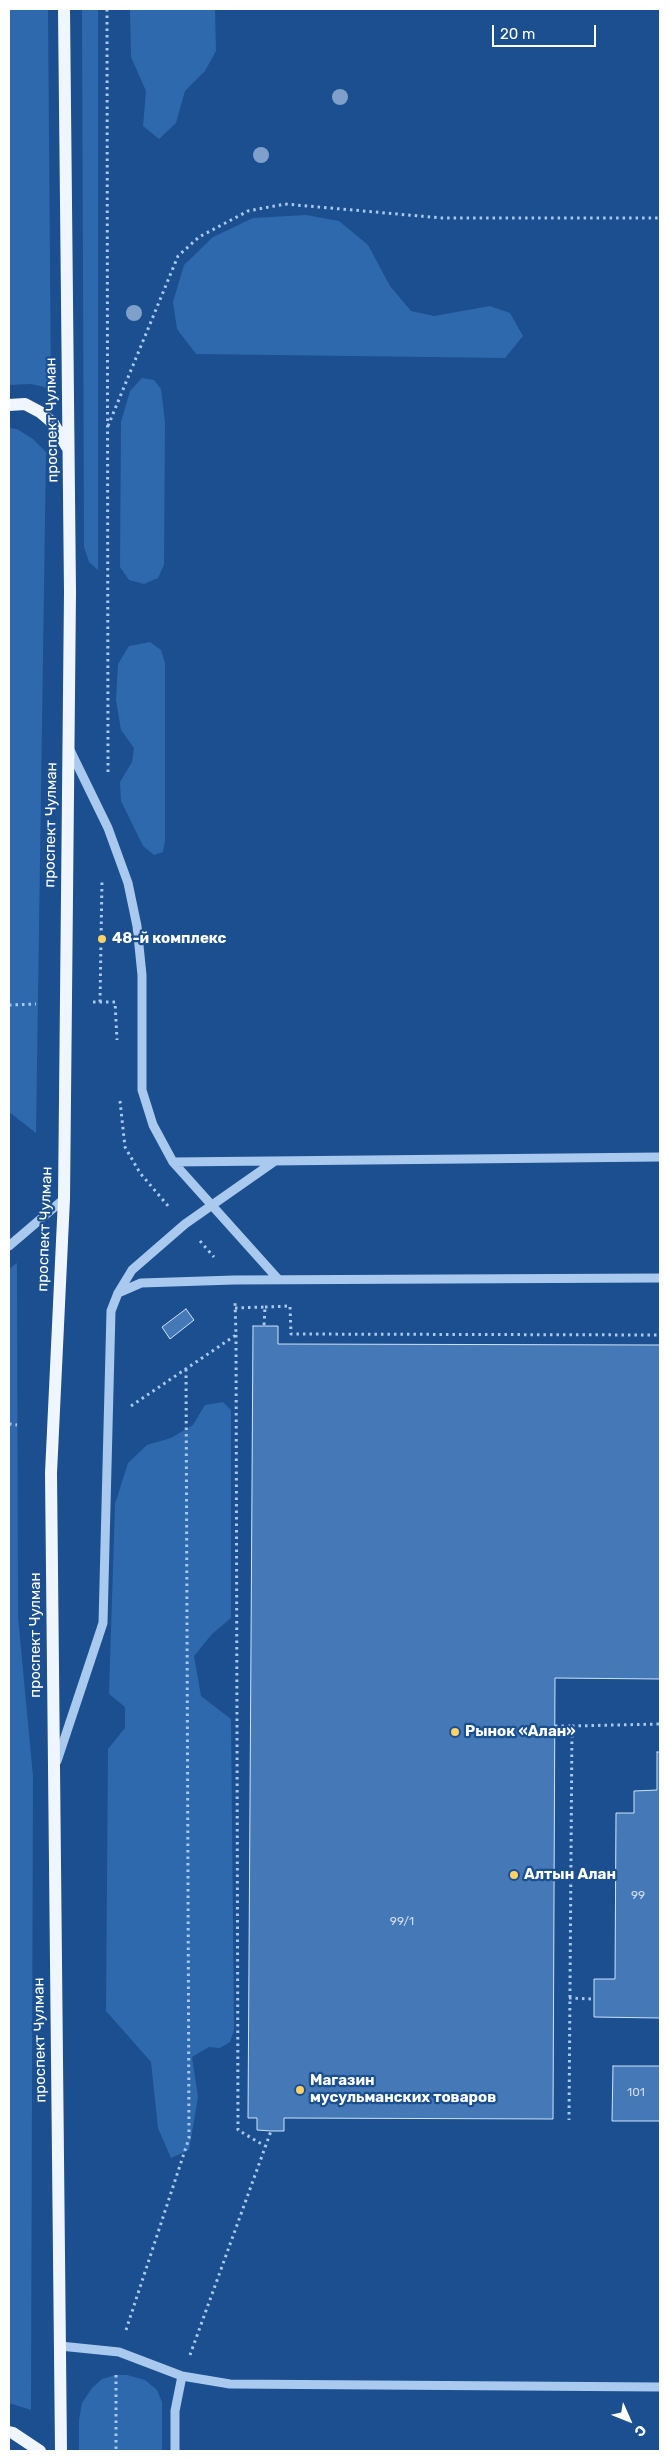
<!DOCTYPE html>
<html>
<head>
<meta charset="utf-8">
<style>
  body { margin:0 }
  #map { position:relative; width:669px; height:2460px; overflow:hidden; background:#1b4f8f; font-family:Rubik,sans-serif }
  canvas { display:block }
  .frame { position:absolute; inset:0; border:10px solid #fff; pointer-events:none }
  .north { position:absolute; left:604px; top:2395px; width:50px; height:50px; -webkit-text-stroke:4px #1b4f8f; paint-order:stroke; rotate:134deg; font-size:14px; font-weight:700; line-height:20px; text-align:center; color:#fff }
  .north::after { content:''; display:block; margin:auto; width:18px; height:22px; background:#fff; clip-path:polygon(50% 0,100% 100%,50% 72%,0 100%) }
  .scale { position:absolute; left:492px; top:25px; width:104px; height:22px; box-sizing:border-box; border:2px solid #fff; border-top:0; padding-left:6px; font-size:15px; line-height:18px; white-space:nowrap; color:#fff; -webkit-text-stroke:4px #1b4f8f; paint-order:stroke }
</style>
</head>
<body>
<div id="map">
<canvas width="669" height="2460"></canvas>
<div class="frame"></div>
<div class="north">С</div>
<div class="scale">20 m</div>
</div>
<script>
const c = document.querySelector('canvas').getContext('2d');
c.lineJoin = 'round';
function fillPath(path, color) {
  c.fillStyle = color;
  c.fill(path, 'evenodd');
}
function poly(rows) {
  const path = new Path2D();
  for (const r of rows) {
    path.moveTo(r[0], r[1]);
    for (let i = 2; i < r.length; i += 2) path.lineTo(r[i], r[i + 1]);
  }
  return path;
}
function stroke(path, color, width, dash) {
  c.strokeStyle = color;
  c.lineWidth = width;
  c.lineCap = dash ? 'butt' : 'round';
  c.setLineDash(dash || []);
  c.stroke(path);
}
function drawText(font, color, halo, rows, align = 'center') {
  c.font = font + ' Rubik,sans-serif';
  c.lineWidth = 4.5;
  c.setLineDash([]);
  c.textBaseline = 'middle';
  c.strokeStyle = halo;
  c.fillStyle = color;
  for (const [text, x, y, turn = 0] of rows) {
    c.save();
    c.translate(x, y);
    c.rotate((+turn || 0) * Math.PI / 180);
    c.textAlign = isNaN(turn) ? turn : align;
    if (halo) c.strokeText(text, 0, 0);
    c.fillText(text, 0, 0);
    c.restore();
  }
}
fillPath(poly([
  [9,9,48,9,51,394,44,387,31,384,9,385],
  [82,9,98,9,98,570,89,562,84,547],
  [130,9,215,9,216,51,205,71,185,91,176,123,159,139,143,126,146,91,131,57],
  [306,215,339,221,368,245,390,286,411,311,434,316,490,306,510,313,523,336,505,358,196,354,177,329,173,302,184,265,213,237,253,218],
  [142,378,154,380,161,389,165,422,164,565,158,578,144,584,129,580,120,567,121,422,130,391],
  [9,428,17,429,33,439,46,452,36,1133,9,1112],
  [150,642,161,650,165,663,165,841,163,852,154,855,143,846,121,801,120,782,132,762,134,748,121,730,116,700,118,664,129,646],
  [17,1263,18,1617,33,1776,31,2410,9,2403,9,1269],
  [223,1402,231,1410,231,1618,212,1634,194,1656,201,1696,231,1719,234,2030,230,2042,220,2048,209,2047,192,2057,198,2097,189,2150,171,2158,158,2128,151,2062,106,2011,108,1749,125,1728,125,1707,109,1694,115,1504,128,1463,147,1445,171,1438,193,1425,205,1405],
  [116,2375,127,2375,145,2380,157,2390,162,2402,162,2451,79,2451,79,2420,82,2403,92,2388,102,2379]
]), '#2e69ad');
const building = poly([
  [186,1309,194,1320,170,1339,162,1327,186,1309],
  [253,1326,278,1326,278,1344,660,1345,660,1679,555,1678,553,2119,284,2118,284,2131,271,2131,257,2130,257,2118,248,2118,253,1326],
  [657,1752,660,1752,660,2018,594,2017,594,1979,615,1979,616,1813,634,1813,634,1791,657,1790,657,1752],
  [613,2066,660,2066,660,2121,612,2121,613,2066]
]);
fillPath(building, '#4478b7');
stroke(building, '#cfe3fa', 1);
stroke(poly([
  [107,9,108,773],
  [108,426,178,256,199,237,248,211,285,204,442,218,660,218],
  [93,1002,115,1002,117,1040],
  [100,1002,102,879],
  [9,1005,36,1004],
  [120,1101,125,1147,140,1173,169,1207],
  [200,1241,214,1257],
  [265,1307,290,1306,291,1334,660,1335],
  [235,1308,265,1307,264,1326],
  [236,1335,238,2130,265,2146],
  [131,1406,236,1335,235,1303],
  [9,1424,17,1425],
  [555,1726,572,1726,569,2120],
  [572,1726,660,1724],
  [569,1998,593,1999],
  [126,2330,189,2138,186,1368],
  [190,2355,271,2131],
  [116,2375,116,2451]
]), '#a9c9ee', 3, [2.5, 4]);
stroke(poly([
  [70,750,108,828,128,883,137,926,142,975,142,1090,153,1125,173,1162,278,1279],
  [173,1162,660,1157],
  [9,1246,64,1199],
  [118,1293,132,1270,185,1224,275,1161],
  [57,1761,103,1623,111,1311,118,1293,141,1283,234,1280,660,1278],
  [60,2346,119,2352,182,2376,230,2384,660,2387],
  [175,2451,175,2411,182,2376]
]), '#a9c9ee', 9);
stroke(poly([
  [9,405,25,404,40,412,53,423,67,447],
  [9,2432,13,2433,40,2451],
  [61,2451,51,1473,64,1199,70,592,64,9]
]), '#f0f6ff', 12);
c.fillStyle = '#7ea0ca';
for (const [x, y] of [
  [340,97],
  [261,155],
  [134,313]
]) {
  c.beginPath();
  c.arc(x, y, 8, 0, 2 * Math.PI);
  c.fill();
}
for (const [x, y, r, color] of [
  [102,939,5,"#ffd166"],
  [455,1732,5,"#ffd166"],
  [514,1875,5,"#ffd166"],
  [300,2090,5,"#ffd166"]
]) {
  const dot = new Path2D();
  dot.arc(x, y, r, 0, 2 * Math.PI);
  c.fillStyle = color;
  c.fill(dot);
  stroke(dot, '#1b4f8f', 2);
}
drawText('12px', '#d0dded', null, [
  ["99",638,1896],
  ["99/1",402,1922],
  ["101",636,2093]
]);
drawText('15px', '#fff', '#1b4f8f', [
  ["проспект Чулман",52,420,-91],
  ["проспект Чулман",51,825,-89],
  ["проспект Чулман",45,1229,-88],
  ["проспект Чулман",36,1635,-90],
  ["проспект Чулман",40,2040,-91]
]);
drawText('bold 15px', '#fff', '#1b4f8f', [
  ["48-й комплекс",112,939],
  ["Рынок «Алан»",465,1732],
  ["Алтын Алан",524,1875],
  ["Магазин",310,2081],
  ["мусульманских товаров",310,2098]
], 'left');
</script>
</body>
</html>
